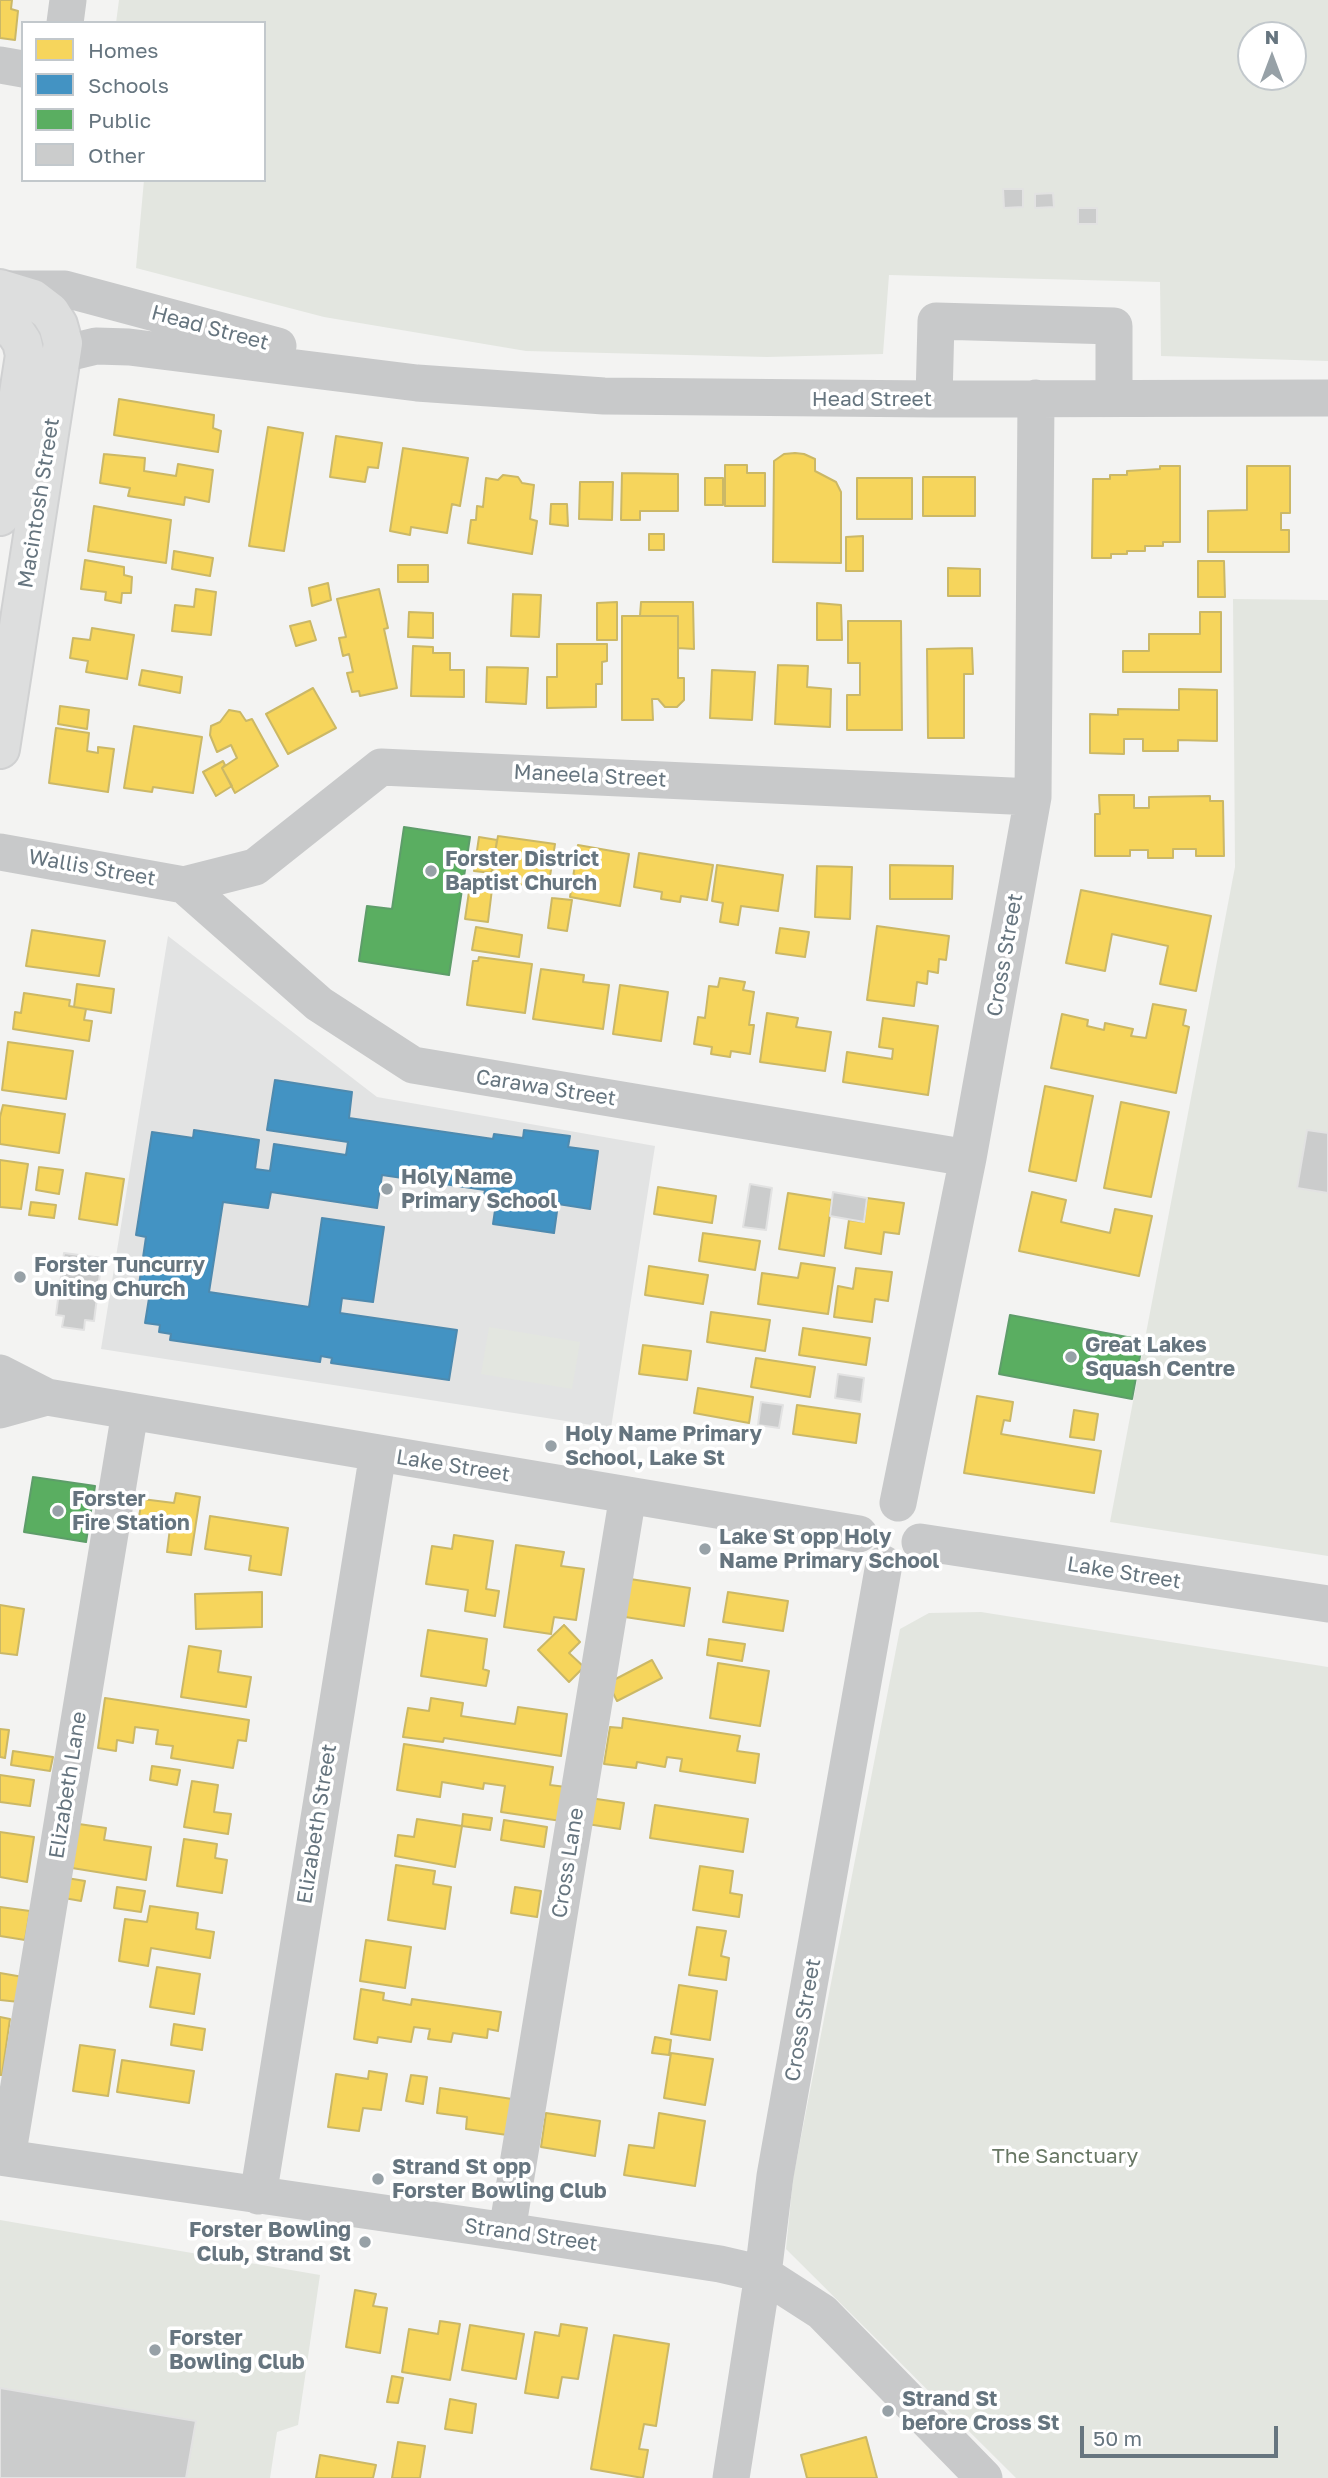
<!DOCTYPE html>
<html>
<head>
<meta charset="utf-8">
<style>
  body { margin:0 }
  #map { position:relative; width:1328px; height:2478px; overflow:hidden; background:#f3f3f2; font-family:"Golos Text",sans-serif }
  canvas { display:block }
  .legend { position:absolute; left:21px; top:21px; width:245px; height:161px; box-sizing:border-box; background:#fff; border:2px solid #c2c8cc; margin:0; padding:9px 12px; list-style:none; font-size:21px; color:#66757f }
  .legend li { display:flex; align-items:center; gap:14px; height:35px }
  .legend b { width:35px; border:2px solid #c2c8cc }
  .north { position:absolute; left:1237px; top:21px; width:70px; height:70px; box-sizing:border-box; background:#fff; border:2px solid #c2c8cc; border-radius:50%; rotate:0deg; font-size:19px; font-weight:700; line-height:28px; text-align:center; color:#66757f }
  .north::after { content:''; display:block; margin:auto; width:24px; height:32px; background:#97a1a7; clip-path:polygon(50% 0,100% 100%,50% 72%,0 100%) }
  .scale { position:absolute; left:1080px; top:2426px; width:198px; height:32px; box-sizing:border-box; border:4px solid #66757f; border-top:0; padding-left:9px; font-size:21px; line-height:24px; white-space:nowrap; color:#66757f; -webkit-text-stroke:5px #fff; paint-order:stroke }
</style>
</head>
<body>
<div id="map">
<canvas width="1328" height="2478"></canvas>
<ul class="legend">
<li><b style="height:19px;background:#f6d55c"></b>Homes</li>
<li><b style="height:19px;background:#4393c3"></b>Schools</li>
<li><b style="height:19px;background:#5aae61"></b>Public</li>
<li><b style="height:19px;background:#cbcccc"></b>Other</li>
</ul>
<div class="north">N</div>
<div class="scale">50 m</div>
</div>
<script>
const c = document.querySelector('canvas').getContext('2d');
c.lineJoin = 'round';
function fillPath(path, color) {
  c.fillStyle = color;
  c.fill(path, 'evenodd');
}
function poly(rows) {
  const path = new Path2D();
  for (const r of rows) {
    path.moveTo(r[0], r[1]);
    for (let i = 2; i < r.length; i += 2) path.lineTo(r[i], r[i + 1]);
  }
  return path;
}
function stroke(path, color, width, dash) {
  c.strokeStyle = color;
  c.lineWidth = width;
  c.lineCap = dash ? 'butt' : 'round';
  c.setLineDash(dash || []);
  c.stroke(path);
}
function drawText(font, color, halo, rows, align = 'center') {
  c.font = font + ' "Golos Text",sans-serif';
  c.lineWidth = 7;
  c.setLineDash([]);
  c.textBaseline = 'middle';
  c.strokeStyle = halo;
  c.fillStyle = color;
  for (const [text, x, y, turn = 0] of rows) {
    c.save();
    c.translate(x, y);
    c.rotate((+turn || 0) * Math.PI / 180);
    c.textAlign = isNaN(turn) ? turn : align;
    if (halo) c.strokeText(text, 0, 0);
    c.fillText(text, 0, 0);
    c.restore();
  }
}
fillPath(poly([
  [168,936,377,1097,655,1146,611,1428,101,1349]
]), '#e2e3e3');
fillPath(poly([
  [119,0,1328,0,1328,361,1161,356,1160,282,889,275,883,354,767,357,526,351,324,317,136,268,144,180,264,180,264,23,116,23],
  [1251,35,1293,35,1293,77,1251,77],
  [1233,599,1328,600,1328,1556,1110,1522,1235,867],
  [489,1327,580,1342,572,1389,481,1374],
  [981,1612,1328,1667,1328,2478,1016,2478,786,2249,793,2178,900,1629,929,1613],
  [0,2220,320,2275,298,2425,277,2432,270,2478,0,2478]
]), '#e3e6e0');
const homes = poly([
  [0,0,12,0,11,9,18,11,15,40,0,38,0,0],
  [119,399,214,415,213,428,221,431,218,452,114,435,119,399],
  [268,427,303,433,284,551,249,546,268,427],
  [336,436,382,443,378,468,368,467,365,482,330,477,336,436],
  [403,448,468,458,460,506,452,504,447,533,411,527,410,535,390,531,403,448],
  [795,453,804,454,815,459,815,471,836,482,841,492,841,563,773,562,774,461,784,454,795,453],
  [104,454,145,458,144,471,176,476,178,464,213,470,209,502,185,497,184,505,128,496,130,488,100,483,104,454],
  [725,465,747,465,747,473,765,473,765,506,725,506,725,465],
  [1160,466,1180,466,1180,542,1163,542,1163,546,1145,546,1145,551,1127,551,1127,554,1111,554,1111,558,1092,558,1093,479,1110,479,1110,475,1127,475,1127,471,1160,469,1160,466],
  [1247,466,1290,466,1290,513,1281,513,1281,530,1289,530,1289,552,1208,552,1208,511,1247,510,1247,466],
  [622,473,678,474,678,511,640,511,640,520,621,520,622,473],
  [503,475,518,477,522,483,534,485,530,519,537,521,532,554,468,543,471,520,476,520,477,506,483,507,486,478,498,480,503,475],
  [923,477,975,477,975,516,923,516,923,477],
  [705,478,723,478,723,505,705,505,705,478],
  [857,478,912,478,912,519,857,519,857,478],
  [580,482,613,482,612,520,579,519,580,482],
  [551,504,567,504,568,526,550,524,551,504],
  [94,506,171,520,166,563,88,551,94,506],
  [649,534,664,534,664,550,649,550,649,534],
  [863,536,863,571,846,571,846,537,863,536],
  [174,551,213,558,210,576,172,569,174,551],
  [85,560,124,567,124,575,132,577,131,593,122,593,121,603,105,600,106,592,81,589,85,560],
  [1198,561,1224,561,1225,597,1198,597,1198,561],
  [398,565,428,565,428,582,398,582,398,565],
  [948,568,980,569,980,596,948,596,948,568],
  [328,583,331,600,312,606,309,588,328,583],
  [196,589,216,592,211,635,172,631,175,605,194,607,196,589],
  [379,589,388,628,384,629,397,688,360,696,359,691,352,692,347,673,353,672,349,654,343,656,339,638,346,637,337,599,379,589],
  [513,594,541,595,539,637,511,636,513,594],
  [617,602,617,640,597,640,597,603,617,602],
  [641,602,693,602,694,649,678,648,678,616,640,616,641,602],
  [817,603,841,605,842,640,817,640,817,603],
  [409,612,433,613,433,638,408,637,409,612],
  [1200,612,1221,612,1221,672,1123,672,1123,651,1149,651,1149,634,1200,634,1200,612],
  [622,616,678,616,678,678,684,678,684,700,677,707,665,707,658,699,652,699,653,720,622,720,622,616],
  [310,621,316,640,296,646,290,626,310,621],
  [848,621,901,621,902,730,847,730,847,695,860,695,860,663,848,663,848,621],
  [92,628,134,635,127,679,86,672,88,661,70,658,73,638,90,640,92,628],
  [557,644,607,644,607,661,602,662,602,684,596,684,596,707,547,708,547,677,557,677,557,644],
  [413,646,433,647,433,653,450,653,450,670,464,670,464,697,411,696,413,646],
  [972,648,973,674,964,674,964,738,928,738,927,649,972,648],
  [778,665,808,666,807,687,831,689,830,727,775,724,778,665],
  [487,667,528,668,526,704,486,702,487,667],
  [142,670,182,677,180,693,139,685,142,670],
  [712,670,755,672,752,720,710,718,712,670],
  [313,688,336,728,288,754,266,714,313,688],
  [1179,689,1217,690,1217,741,1178,740,1178,751,1143,751,1143,739,1124,739,1124,754,1090,753,1090,714,1118,715,1118,709,1179,710,1179,689],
  [60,706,89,710,87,729,58,724,60,706],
  [229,710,240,712,246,721,252,719,278,766,235,793,222,768,237,758,231,745,217,752,210,735,211,726,220,722,229,710],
  [134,726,202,737,193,793,153,787,152,792,124,788,134,726],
  [56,728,89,733,87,751,98,753,98,747,114,749,108,792,49,783,56,728],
  [223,761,225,765,222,768,232,786,216,796,203,772,223,761],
  [1099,795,1134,795,1134,808,1149,808,1149,797,1210,796,1210,801,1223,801,1224,856,1196,856,1196,849,1173,849,1173,858,1148,858,1148,850,1130,850,1130,856,1095,856,1095,814,1100,814,1099,795],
  [498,836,555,844,548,889,490,880,498,836],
  [479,837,497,840,492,873,474,871,479,837],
  [578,845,629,854,620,906,570,897,578,845],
  [639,853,713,865,707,900,681,896,680,902,661,899,662,892,634,887,639,853],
  [717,865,783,875,778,911,741,906,738,925,720,922,723,903,712,901,717,865],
  [890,865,953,866,952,899,890,899,890,865],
  [817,866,852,867,850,919,815,917,817,866],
  [470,885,492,889,488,922,465,919,470,885],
  [1081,890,1211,916,1196,991,1160,984,1168,946,1112,934,1105,971,1066,963,1081,890],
  [552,898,572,900,567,931,548,928,552,898],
  [877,926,949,936,946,960,939,959,938,973,928,971,927,984,917,982,914,1006,867,1000,877,926],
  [476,927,522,935,519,957,472,950,476,927],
  [780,928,809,932,805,957,776,953,780,928],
  [32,930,105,941,99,976,26,966,32,930],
  [479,957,532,964,525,1013,467,1005,473,961,478,961,479,957],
  [541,969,584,975,583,982,609,985,603,1029,533,1019,541,969],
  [720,978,745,982,743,990,754,992,749,1025,754,1025,750,1054,731,1051,730,1057,711,1054,712,1047,694,1044,698,1017,705,1018,709,986,718,987,720,978],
  [77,984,114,989,111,1013,74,1007,77,984],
  [620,985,668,992,661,1041,613,1034,620,985],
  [24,993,70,1000,69,1006,86,1009,84,1020,92,1021,89,1041,13,1029,15,1012,21,1013,24,993],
  [1153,1004,1186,1010,1183,1025,1189,1027,1176,1093,1051,1068,1062,1014,1088,1020,1087,1026,1104,1030,1105,1023,1133,1029,1131,1036,1146,1038,1153,1004],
  [767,1013,798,1018,796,1027,831,1032,825,1071,760,1062,767,1013],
  [883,1018,938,1026,928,1095,843,1082,847,1052,892,1059,893,1049,879,1047,883,1018],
  [8,1042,73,1051,66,1099,2,1090,8,1042],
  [1045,1086,1093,1096,1076,1181,1029,1171,1045,1086],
  [1121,1102,1169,1112,1151,1197,1104,1188,1121,1102],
  [3,1105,65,1114,59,1153,0,1144,0,1117,3,1105],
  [0,1160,28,1164,21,1209,0,1207,0,1160],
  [39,1167,63,1170,59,1194,36,1190,39,1167],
  [86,1173,124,1179,117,1225,79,1219,86,1173],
  [658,1187,716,1196,712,1223,654,1214,658,1187],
  [1032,1192,1066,1200,1061,1222,1110,1233,1115,1209,1152,1216,1139,1276,1019,1251,1032,1192],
  [788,1193,832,1200,824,1256,779,1249,788,1193],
  [867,1198,904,1203,899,1234,884,1232,881,1254,845,1248,849,1220,864,1222,867,1198],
  [31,1202,56,1205,54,1218,29,1215,31,1202],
  [703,1233,760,1241,755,1270,699,1261,703,1233],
  [801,1263,835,1268,828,1314,758,1304,762,1273,798,1278,801,1263],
  [649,1266,708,1275,703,1304,645,1295,649,1266],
  [856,1268,892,1272,888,1301,875,1299,872,1322,834,1317,838,1286,853,1289,856,1268],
  [711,1312,770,1320,765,1351,707,1342,711,1312],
  [803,1328,870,1338,866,1365,799,1355,803,1328],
  [643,1345,691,1351,687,1380,639,1374,643,1345],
  [756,1358,815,1367,810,1397,751,1387,756,1358],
  [698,1388,753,1397,749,1423,694,1413,698,1388],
  [977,1396,1013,1402,1010,1421,1004,1420,1001,1434,1101,1451,1094,1493,964,1473,977,1396],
  [797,1405,860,1414,856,1443,793,1434,797,1405],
  [1074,1410,1098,1414,1094,1440,1070,1437,1074,1410],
  [176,1493,200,1497,191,1555,167,1552,170,1528,138,1523,142,1499,174,1503,176,1493],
  [210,1516,288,1528,281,1575,249,1570,251,1556,205,1549,210,1516],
  [454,1535,493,1541,486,1589,499,1591,495,1616,465,1611,468,1590,426,1584,432,1546,452,1549,454,1535],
  [516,1545,564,1552,561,1566,584,1569,576,1620,554,1617,551,1634,504,1627,516,1545],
  [630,1579,690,1588,684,1626,625,1617,630,1579],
  [262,1592,262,1627,196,1629,195,1594,262,1592],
  [728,1592,788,1601,783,1631,723,1622,728,1592],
  [0,1605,24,1609,17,1655,0,1653,0,1605],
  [564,1625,580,1642,569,1653,584,1667,569,1682,538,1650,564,1625],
  [428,1630,487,1639,483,1669,489,1671,486,1686,421,1676,428,1630],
  [709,1639,745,1644,742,1661,707,1655,709,1639],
  [189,1646,221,1651,218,1672,251,1677,246,1707,181,1697,189,1646],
  [652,1660,662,1678,617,1701,608,1683,652,1660],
  [718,1663,769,1671,760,1726,710,1718,718,1663],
  [105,1698,249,1720,246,1741,238,1740,233,1768,171,1758,173,1746,156,1744,158,1730,135,1727,133,1743,117,1740,116,1751,98,1748,105,1698],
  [431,1698,463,1703,461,1716,515,1724,518,1707,567,1714,561,1756,444,1738,443,1742,403,1737,408,1708,429,1711,431,1698],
  [623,1718,740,1736,737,1751,759,1754,755,1783,680,1771,682,1759,667,1757,665,1767,637,1762,636,1768,604,1764,610,1727,622,1728,623,1718],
  [0,1729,9,1730,5,1758,0,1757,0,1729],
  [404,1744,553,1767,550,1785,566,1787,561,1821,501,1812,505,1786,484,1783,483,1789,442,1782,440,1797,397,1790,404,1744],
  [13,1751,53,1757,50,1771,11,1765,13,1751],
  [152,1766,180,1770,177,1785,150,1780,152,1766],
  [0,1775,34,1780,30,1806,0,1802,0,1775],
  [192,1781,218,1785,214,1812,231,1814,228,1834,184,1827,192,1781],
  [590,1798,624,1803,620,1829,587,1824,590,1798],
  [655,1805,748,1819,743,1852,650,1838,655,1805],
  [463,1814,492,1818,490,1830,462,1826,463,1814],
  [417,1819,462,1826,455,1867,395,1856,398,1835,414,1837,417,1819],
  [504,1820,547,1827,544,1847,501,1840,504,1820],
  [79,1824,106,1828,104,1840,151,1847,146,1880,72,1868,79,1824],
  [0,1832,34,1837,27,1882,0,1877,0,1832],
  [184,1839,217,1844,215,1858,227,1860,222,1893,177,1886,184,1839],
  [396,1865,435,1871,433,1884,451,1887,445,1929,388,1920,396,1865],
  [700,1866,733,1871,730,1893,742,1895,739,1917,693,1910,700,1866],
  [67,1878,85,1881,81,1901,64,1898,67,1878],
  [117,1887,145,1891,141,1912,114,1908,117,1887],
  [515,1887,541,1891,537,1917,511,1913,515,1887],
  [150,1906,198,1913,196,1929,214,1932,210,1958,151,1948,148,1966,119,1961,125,1919,147,1922,150,1906],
  [0,1907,30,1911,25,1940,0,1936,0,1907],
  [697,1927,726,1931,721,1956,729,1958,726,1980,689,1975,697,1927],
  [366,1940,411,1947,405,1988,360,1981,366,1940],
  [157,1967,200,1974,194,2014,150,2007,157,1967],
  [0,1973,23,1977,19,2002,0,2000,0,1973],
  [679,1985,717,1991,710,2040,671,2034,679,1985],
  [361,1989,384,1993,383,2000,411,2005,412,1999,501,2012,498,2031,488,2029,487,2038,453,2033,451,2042,428,2039,430,2029,414,2027,411,2042,378,2037,377,2043,354,2039,361,1989],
  [0,2017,10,2019,2,2075,0,2075,0,2017],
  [174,2024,205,2029,202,2050,171,2045,174,2024],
  [655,2037,671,2040,669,2055,652,2053,655,2037],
  [80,2045,115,2050,108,2096,73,2091,80,2045],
  [671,2053,713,2059,705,2105,664,2098,671,2053],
  [122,2060,194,2071,189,2103,117,2092,122,2060],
  [369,2071,387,2074,381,2110,363,2108,359,2131,328,2127,336,2074,368,2079,369,2071],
  [411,2075,427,2077,423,2104,406,2101,411,2075],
  [440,2088,512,2099,507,2135,466,2129,467,2117,437,2113,440,2088],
  [546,2113,600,2121,595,2156,541,2147,546,2113],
  [659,2113,705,2121,695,2186,624,2175,629,2145,654,2148,659,2113],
  [355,2290,376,2294,373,2306,387,2308,380,2353,346,2347,355,2290],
  [440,2321,460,2324,450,2380,402,2372,409,2329,438,2334,440,2321],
  [561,2324,587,2328,578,2379,562,2377,558,2398,525,2393,535,2332,559,2336,561,2324],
  [470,2325,524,2334,516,2379,462,2370,470,2325],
  [614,2335,669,2344,656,2426,644,2424,639,2449,648,2450,643,2478,591,2469,614,2335],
  [392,2376,403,2378,398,2403,387,2402,392,2376],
  [450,2399,476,2404,472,2433,445,2429,450,2399],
  [866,2437,877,2478,807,2478,801,2455,866,2437],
  [398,2442,425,2446,420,2478,392,2478,398,2442],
  [320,2455,376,2465,373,2478,316,2478,320,2455]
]);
fillPath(homes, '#f6d55c');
stroke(homes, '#cbb866', 2);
const schools = poly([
  [275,1080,352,1092,349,1118,493,1139,494,1134,523,1138,524,1130,570,1136,568,1147,598,1151,590,1209,558,1204,554,1233,493,1224,497,1197,484,1195,485,1190,382,1175,377,1208,271,1192,268,1208,223,1202,209,1292,309,1307,322,1218,384,1227,373,1302,342,1298,340,1313,457,1330,449,1380,331,1363,332,1358,321,1356,320,1362,170,1340,171,1334,159,1332,160,1325,145,1323,151,1286,139,1285,146,1237,136,1235,152,1132,193,1138,194,1130,259,1140,255,1169,270,1171,274,1144,346,1155,348,1142,267,1130,275,1080]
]);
fillPath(schools, '#4393c3');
stroke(schools, '#4e8aaf', 2);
const public = poly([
  [404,827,470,837,449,975,359,961,367,906,392,909,404,827],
  [1010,1315,1143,1340,1132,1399,999,1374,1010,1315],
  [33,1477,95,1486,86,1542,24,1532,33,1477]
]);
fillPath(public, '#5aae61');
stroke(public, '#5e9d6a', 2);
const building = poly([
  [1003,189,1023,189,1023,207,1004,208,1003,189],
  [1053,193,1054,207,1035,208,1035,194,1053,193],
  [1078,208,1097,208,1097,224,1078,224,1078,208],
  [1307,1130,1328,1133,1328,1193,1297,1188,1307,1130],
  [750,1184,772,1188,766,1230,743,1227,750,1184],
  [833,1192,867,1198,864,1222,830,1216,833,1192],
  [64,1253,102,1258,94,1321,85,1320,84,1330,62,1327,64,1316,56,1315,64,1253],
  [838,1374,864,1378,861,1402,835,1398,838,1374],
  [761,1402,783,1405,779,1428,758,1425,761,1402],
  [0,2388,196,2421,186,2478,0,2478,0,2388]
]);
fillPath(building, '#cbcccc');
stroke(building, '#e2e2e2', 2);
const major = poly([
  [0,289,33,299,50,312,58,325,63,343,0,749],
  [0,323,14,330,22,342,25,355,0,516]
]);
stroke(major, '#d0d1d2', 42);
stroke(poly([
  [65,23,68,0],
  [0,65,23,69],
  [2,289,65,289,278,346],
  [63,354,96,346,129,347,417,383,604,396,934,399,1328,398],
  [934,399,936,321,1114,326,1114,398],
  [0,852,184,885,255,867,381,767,1033,797],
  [184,885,319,1004,413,1065,968,1158],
  [0,1373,47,1397,859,1534],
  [0,1410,47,1397],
  [898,1503,968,1158,1033,797,1036,398],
  [920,1542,1328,1604],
  [0,2157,507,2231,720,2264,763,2274,822,2312,984,2478],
  [7,2158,130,1412],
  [258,2196,378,1453],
  [507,2231,628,1495],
  [731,2478,763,2274,775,2176,884,1564]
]), '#c8c9ca', 37);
stroke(major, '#dddede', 38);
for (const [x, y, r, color] of [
  [431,871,7,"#97a1a7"],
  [387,1189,7,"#97a1a7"],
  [20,1277,7,"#97a1a7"],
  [1071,1357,7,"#97a1a7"],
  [551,1446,7,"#97a1a7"],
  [58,1511,7,"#97a1a7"],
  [705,1549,7,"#97a1a7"],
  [378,2179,7,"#97a1a7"],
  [365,2242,7,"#97a1a7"],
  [155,2350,7,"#97a1a7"],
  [888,2411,7,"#97a1a7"]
]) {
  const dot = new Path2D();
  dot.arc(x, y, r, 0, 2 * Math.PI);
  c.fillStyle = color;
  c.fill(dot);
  stroke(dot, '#fff', 2.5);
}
drawText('21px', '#66757f', '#fff', [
  ["Head Street",210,328,15],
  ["Head Street",872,399],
  ["Macintosh Street",39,503,-81],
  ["Maneela Street",590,776,3],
  ["Wallis Street",92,868,10],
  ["Cross Street",1005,955,-80],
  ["Carawa Street",546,1088,9],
  ["Lake Street",453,1466,9],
  ["Lake Street",1124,1573,9],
  ["Elizabeth Lane",68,1785,-81],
  ["Elizabeth Street",317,1824,-81],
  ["Cross Lane",568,1863,-81],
  ["Cross Street",803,2020,-80],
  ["Strand Street",531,2235,8]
]);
drawText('bold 21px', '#66757f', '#fff', [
  ["Forster District",445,859],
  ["Baptist Church",445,883],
  ["Holy Name",401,1177],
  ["Primary School",401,1201],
  ["Forster Tuncurry",34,1265],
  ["Uniting Church",34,1289],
  ["Great Lakes",1085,1345],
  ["Squash Centre",1085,1369],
  ["Holy Name Primary",565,1434],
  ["School, Lake St",565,1458],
  ["Forster",72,1499],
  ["Fire Station",72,1523],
  ["Lake St opp Holy",719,1537],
  ["Name Primary School",719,1561],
  ["Strand St opp",392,2167],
  ["Forster Bowling Club",392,2191],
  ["Forster Bowling",351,2230,"right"],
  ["Club, Strand St",351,2254,"right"],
  ["Forster",169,2338],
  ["Bowling Club",169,2362],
  ["Strand St",902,2399],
  ["before Cross St",902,2423]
], 'left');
drawText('21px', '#687764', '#fff', [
  ["The Sanctuary",1065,2156]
]);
</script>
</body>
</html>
